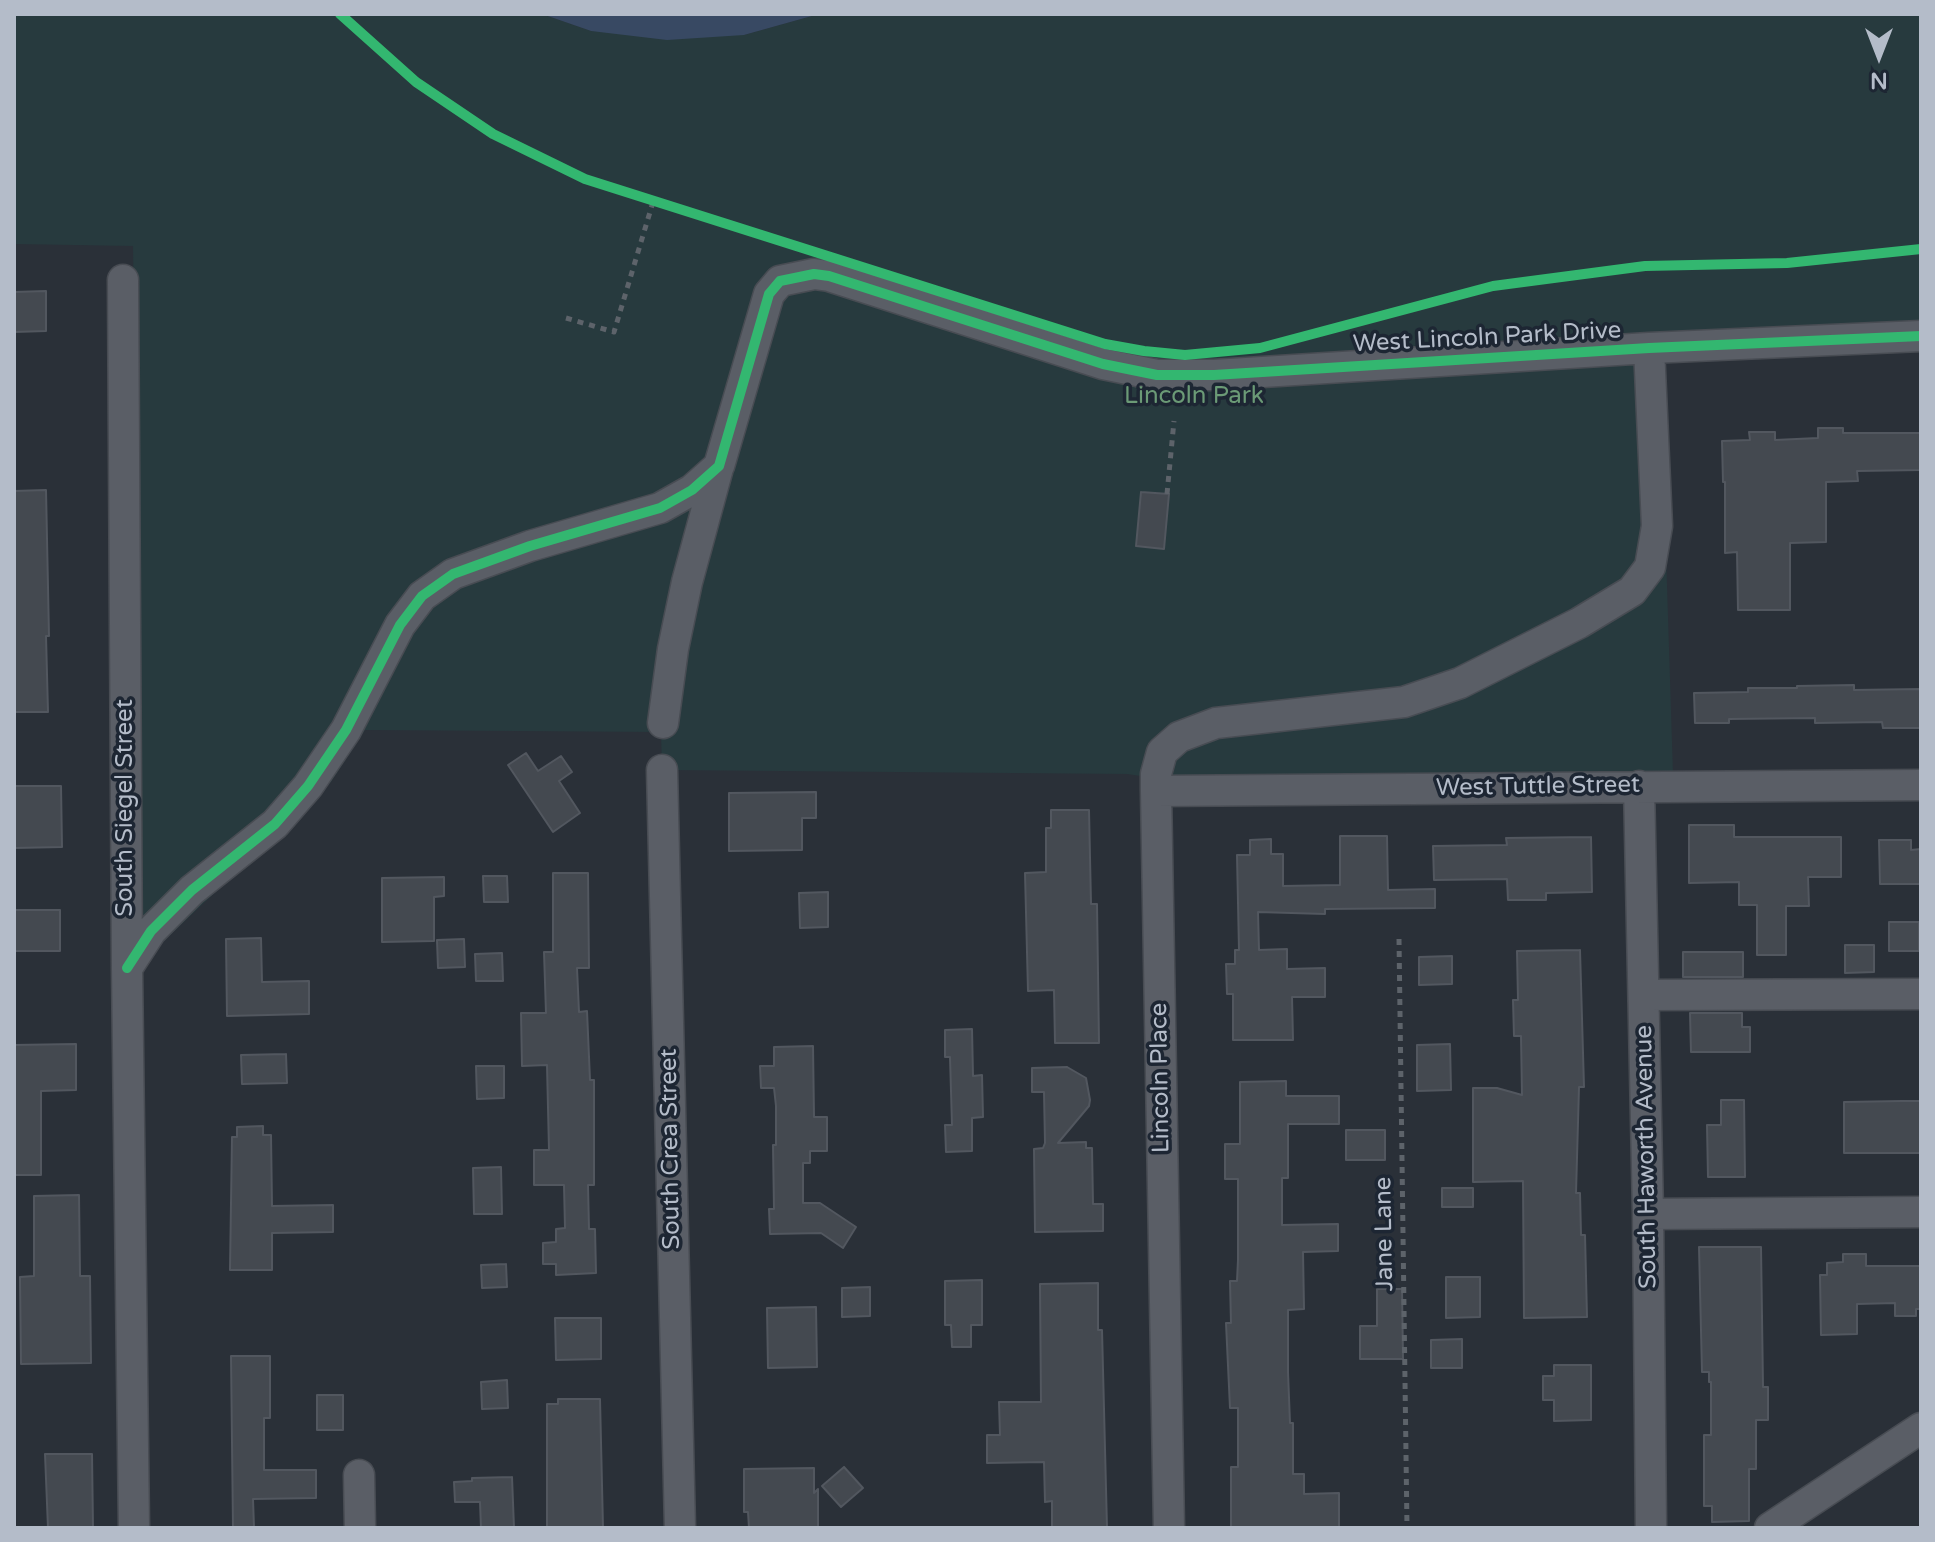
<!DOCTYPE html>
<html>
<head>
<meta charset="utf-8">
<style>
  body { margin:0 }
  #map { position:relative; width:1935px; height:1542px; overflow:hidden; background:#2a3038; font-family:"Varela Round",sans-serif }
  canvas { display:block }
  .frame { position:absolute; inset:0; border:16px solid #b4bcc9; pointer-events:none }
  .north { position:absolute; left:1839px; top:16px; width:80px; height:80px; -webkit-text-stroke:6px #1d2633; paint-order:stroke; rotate:180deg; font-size:22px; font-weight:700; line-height:32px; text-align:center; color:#b4bcc9 }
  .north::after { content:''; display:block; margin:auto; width:28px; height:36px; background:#b4bcc9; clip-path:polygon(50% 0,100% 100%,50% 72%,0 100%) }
</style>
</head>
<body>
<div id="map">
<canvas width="1935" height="1542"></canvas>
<div class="frame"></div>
<div class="north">N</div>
</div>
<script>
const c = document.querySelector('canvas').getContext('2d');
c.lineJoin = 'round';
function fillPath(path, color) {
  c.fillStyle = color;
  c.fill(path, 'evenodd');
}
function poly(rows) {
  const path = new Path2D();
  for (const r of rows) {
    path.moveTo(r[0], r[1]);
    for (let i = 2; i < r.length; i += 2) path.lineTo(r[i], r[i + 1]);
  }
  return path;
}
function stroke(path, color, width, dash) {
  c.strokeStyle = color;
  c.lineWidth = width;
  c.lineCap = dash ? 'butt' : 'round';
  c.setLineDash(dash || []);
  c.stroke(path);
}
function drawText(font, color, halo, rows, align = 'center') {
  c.font = font + ' "Varela Round",sans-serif';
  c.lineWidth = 7;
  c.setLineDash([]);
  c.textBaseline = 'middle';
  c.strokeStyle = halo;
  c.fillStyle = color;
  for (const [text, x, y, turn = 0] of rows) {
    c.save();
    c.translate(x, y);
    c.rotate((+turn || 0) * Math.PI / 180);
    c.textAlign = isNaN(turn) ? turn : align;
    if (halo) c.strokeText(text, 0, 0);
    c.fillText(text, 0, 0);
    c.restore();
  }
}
fillPath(poly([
  [14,14,542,14,591,31,744,35,819,14,1921,14,1921,322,1659,334,1673,773,1168,780,1127,774,662,770,661,732,365,730,331,782,165,940,143,967,133,246,14,244]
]), '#273a3e');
fillPath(poly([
  [542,14,819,14,744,35,667,40,591,31]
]), '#384963');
const building = poly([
  [46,291,46,331,14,332,14,292,46,291],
  [1818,428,1843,428,1843,433,1921,433,1921,470,1857,471,1858,481,1826,482,1826,542,1790,543,1790,610,1738,610,1737,552,1725,553,1725,482,1723,482,1722,441,1750,440,1749,432,1775,432,1775,440,1818,438,1818,428],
  [46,490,49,636,46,636,48,712,14,712,14,491,46,490],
  [1141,492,1169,494,1164,549,1136,546,1141,492],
  [1854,685,1854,690,1921,689,1921,728,1883,728,1882,722,1815,723,1815,718,1729,719,1729,723,1695,723,1694,693,1748,692,1748,688,1797,688,1797,686,1854,685],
  [526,753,538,771,561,756,572,772,559,781,580,813,553,832,508,765,526,753],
  [14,786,61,786,62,847,14,848,14,786],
  [816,792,816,818,802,818,802,850,729,851,729,793,816,792],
  [1051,810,1089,810,1091,904,1097,904,1099,1043,1055,1043,1054,990,1028,991,1025,873,1046,872,1046,828,1051,828,1051,810],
  [1689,825,1734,825,1734,837,1841,837,1841,877,1808,877,1809,906,1786,906,1786,955,1757,955,1757,905,1739,905,1739,882,1689,883,1689,825],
  [1340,836,1387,836,1388,890,1435,889,1435,908,1325,909,1325,914,1258,912,1259,950,1287,949,1287,969,1325,968,1325,997,1292,997,1293,1040,1233,1040,1233,994,1227,994,1226,964,1235,964,1235,950,1239,950,1237,855,1250,855,1250,840,1271,839,1271,854,1283,854,1283,886,1340,885,1340,836],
  [1591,837,1592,892,1546,893,1546,900,1508,900,1507,879,1434,880,1433,846,1507,845,1506,838,1591,837],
  [1879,840,1911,840,1911,850,1921,849,1921,884,1880,884,1879,840],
  [553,873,588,873,589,968,577,968,579,1012,587,1011,590,1080,594,1080,594,1185,588,1185,589,1229,595,1229,596,1273,556,1275,556,1264,543,1264,543,1243,556,1242,556,1229,565,1228,564,1185,534,1185,534,1150,549,1150,547,1065,522,1066,521,1013,546,1013,544,952,553,952,553,873],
  [483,876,507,876,508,902,484,902,483,876],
  [444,877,444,896,434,897,434,941,382,942,382,878,444,877],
  [828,892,828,927,800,928,799,893,828,892],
  [14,910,60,910,60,951,14,951,14,910],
  [1889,922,1919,922,1919,951,1889,951,1889,922],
  [261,938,262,982,309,981,309,1014,227,1016,226,939,261,938],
  [464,939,465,967,438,968,437,940,464,939],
  [1845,945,1874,945,1874,972,1845,973,1845,945],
  [1580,950,1584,1087,1579,1087,1576,1193,1580,1193,1581,1235,1585,1235,1587,1317,1524,1318,1523,1181,1473,1182,1473,1088,1497,1088,1522,1095,1521,1036,1514,1036,1513,1000,1518,1000,1517,951,1580,950],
  [1683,952,1743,952,1743,977,1683,977,1683,952],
  [502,953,503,981,476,981,475,954,502,953],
  [1452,956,1452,984,1419,985,1419,957,1452,956],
  [1690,1013,1742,1013,1742,1027,1750,1027,1750,1052,1691,1052,1690,1013],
  [972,1029,973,1076,982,1075,983,1117,972,1118,972,1151,946,1152,945,1125,952,1125,950,1057,945,1057,945,1030,972,1029],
  [76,1044,76,1090,41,1091,41,1175,14,1175,14,1045,76,1044],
  [1450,1044,1451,1090,1417,1091,1417,1045,1450,1044],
  [813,1046,814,1117,827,1117,827,1151,810,1151,810,1163,803,1163,803,1203,820,1203,856,1227,843,1248,821,1233,770,1234,769,1209,774,1209,773,1145,776,1145,776,1106,774,1088,761,1088,760,1066,774,1066,774,1047,813,1046],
  [286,1054,287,1083,242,1084,241,1055,286,1054],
  [476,1066,504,1066,504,1098,477,1099,476,1066],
  [1067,1067,1086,1078,1090,1100,1089,1106,1058,1143,1086,1142,1086,1148,1092,1148,1093,1204,1103,1204,1103,1231,1035,1232,1034,1149,1043,1148,1045,1143,1044,1092,1032,1092,1032,1068,1067,1067],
  [1286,1081,1286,1096,1339,1096,1339,1124,1288,1124,1288,1178,1282,1178,1282,1225,1338,1224,1338,1251,1303,1252,1304,1309,1288,1310,1288,1372,1290,1423,1293,1423,1293,1474,1304,1474,1304,1494,1339,1493,1339,1528,1231,1528,1231,1467,1238,1467,1238,1408,1230,1408,1226,1323,1231,1323,1230,1281,1237,1281,1238,1260,1238,1179,1225,1179,1225,1144,1240,1144,1240,1082,1286,1081],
  [1721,1100,1744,1100,1745,1177,1708,1177,1707,1125,1721,1125,1721,1100],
  [1902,1101,1921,1101,1921,1153,1844,1153,1844,1102,1902,1101],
  [263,1126,263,1135,271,1135,272,1206,333,1205,333,1232,272,1233,272,1270,230,1270,232,1137,237,1137,237,1127,263,1126],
  [1346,1130,1385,1130,1385,1160,1346,1160,1346,1130],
  [501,1167,502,1214,474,1214,473,1168,501,1167],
  [1442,1188,1473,1188,1473,1207,1442,1207,1442,1188],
  [79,1195,80,1276,90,1276,91,1363,21,1364,20,1277,34,1276,34,1196,79,1195],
  [1699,1247,1761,1247,1763,1387,1768,1387,1768,1420,1756,1420,1756,1469,1749,1469,1749,1521,1712,1522,1712,1506,1704,1506,1704,1435,1711,1435,1711,1382,1709,1382,1709,1372,1702,1372,1699,1247],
  [1843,1254,1866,1254,1866,1266,1921,1266,1921,1309,1916,1309,1916,1316,1895,1316,1895,1303,1857,1304,1857,1334,1821,1335,1820,1275,1827,1275,1827,1263,1843,1262,1843,1254],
  [506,1264,507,1287,482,1288,481,1265,506,1264],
  [1446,1277,1480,1277,1480,1317,1446,1318,1446,1277],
  [982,1280,982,1325,971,1325,971,1347,952,1347,951,1325,945,1325,945,1281,982,1280],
  [1098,1283,1098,1330,1102,1330,1107,1528,1052,1528,1052,1501,1045,1502,1044,1462,987,1463,987,1435,1000,1435,999,1402,1041,1402,1040,1284,1098,1283],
  [870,1287,870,1316,842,1317,842,1288,870,1287],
  [1377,1289,1402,1289,1403,1359,1360,1359,1360,1326,1377,1326,1377,1289],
  [816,1307,817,1367,768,1368,767,1308,816,1307],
  [555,1318,601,1318,601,1359,556,1360,555,1318],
  [1462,1339,1462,1368,1431,1368,1431,1340,1462,1339],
  [231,1356,270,1356,270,1418,264,1418,264,1470,316,1470,316,1498,253,1499,254,1528,233,1528,231,1356],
  [1554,1365,1591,1365,1591,1420,1554,1421,1554,1400,1543,1400,1543,1376,1554,1376,1554,1365],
  [507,1380,508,1408,482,1409,481,1382,507,1380],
  [317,1395,343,1395,343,1430,317,1430,317,1395],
  [558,1399,600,1399,603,1528,547,1528,547,1404,558,1404,558,1399],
  [45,1454,92,1454,93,1528,48,1528,45,1454],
  [844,1467,863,1488,841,1507,822,1486,844,1467],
  [814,1468,814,1493,818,1489,818,1528,749,1528,748,1512,744,1512,744,1469,814,1468],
  [512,1477,514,1528,481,1528,480,1502,455,1502,454,1482,472,1481,472,1478,512,1477]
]);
fillPath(building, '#444950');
stroke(building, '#52575f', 2);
const minor = poly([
  [123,280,127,968,134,1528],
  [663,723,673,649,687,582,718,468],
  [662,770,680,1528],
  [1639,786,1648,1214,1651,1528],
  [1156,791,1921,785],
  [127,968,151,931,192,890,275,824,308,786,346,730,400,625,422,596,453,574,530,546,660,508,692,490,719,466,769,294,780,281,814,274,829,276,1103,364,1157,375,1214,375,1649,348,1921,336],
  [1644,995,1921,994],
  [1648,1214,1921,1212],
  [359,1475,360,1528],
  [1169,1528,1156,791,1156,774,1162,752,1179,737,1216,723,1404,702,1460,683,1579,623,1632,591,1650,567,1657,526,1649,348],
  [1770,1528,1921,1428]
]);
stroke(minor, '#484c53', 33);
stroke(poly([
  [566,318,614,332,653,202],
  [1167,494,1174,421],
  [1399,939,1407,1528]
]), '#5d636a', 5, [6, 6]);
stroke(minor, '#5a5e66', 30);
stroke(poly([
  [340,14,416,82,493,134,585,179,1105,344,1144,351,1185,355,1260,348,1493,286,1645,266,1787,263,1921,249],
  [127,968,151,931,192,890,275,824,308,786,346,730,400,625,422,596,453,574,530,546,660,508,692,490,719,466,769,294,780,281,814,274,829,276,1103,364,1157,375,1214,375,1649,348,1921,336]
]), '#33b770', 10);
drawText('24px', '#b4bcc9', '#1d2633', [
  ["West Lincoln Park Drive",1487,338,-3],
  ["West Tuttle Street",1538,787,-1],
  ["South Siegel Street",126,808,-90],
  ["Lincoln Place",1161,1078,-91],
  ["South Crea Street",671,1149,-91],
  ["South Haworth Avenue",1647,1157,-91],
  ["Jane Lane",1385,1234,-91]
]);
drawText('24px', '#6b9a76', '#1d2633', [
  ["Lincoln Park",1194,397]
]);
</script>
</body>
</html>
